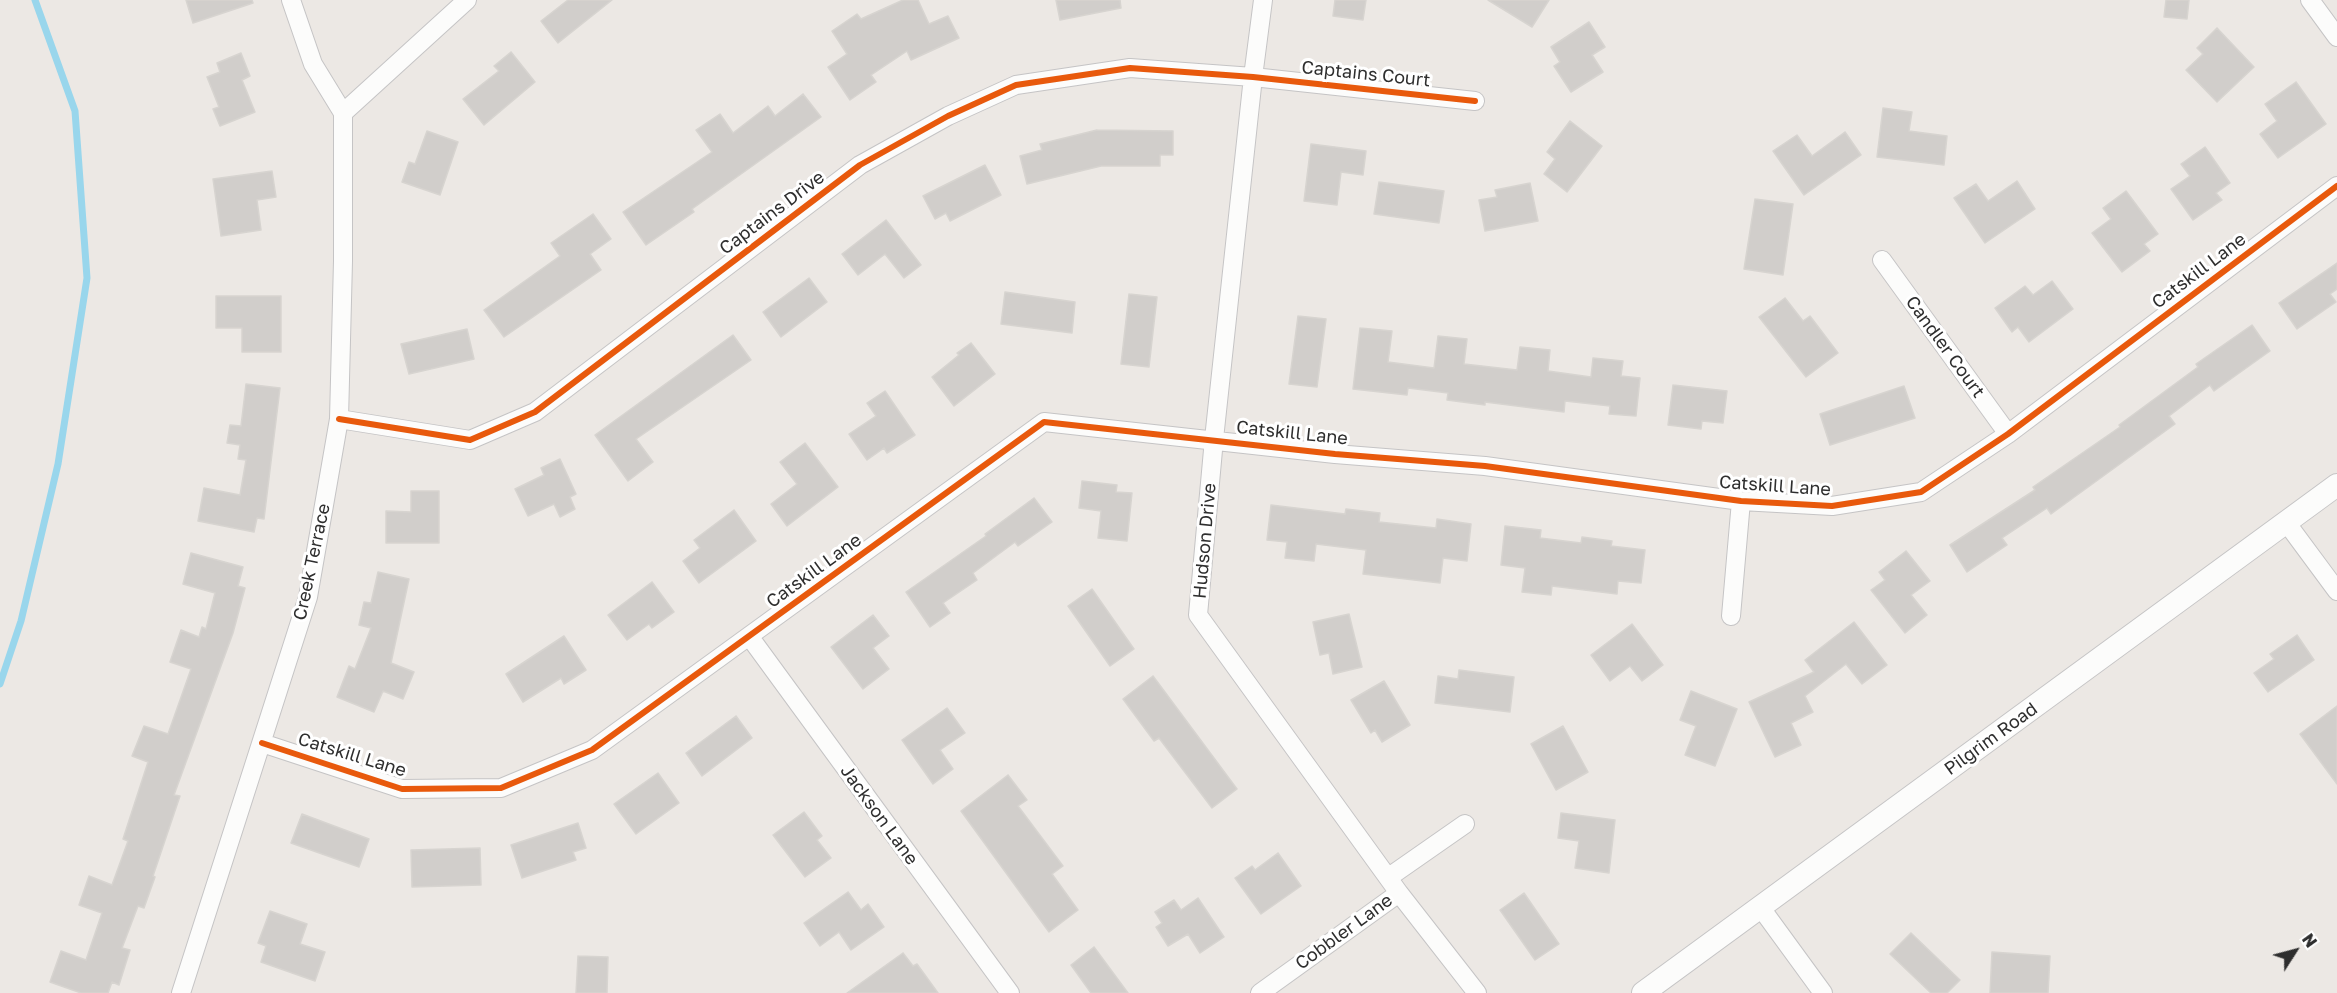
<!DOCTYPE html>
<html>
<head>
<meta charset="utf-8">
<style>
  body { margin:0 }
  #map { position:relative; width:2337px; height:993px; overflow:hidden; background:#ece8e4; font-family:"Golos Text",sans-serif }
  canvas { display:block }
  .north { position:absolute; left:2265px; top:921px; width:60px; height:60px; -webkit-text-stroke:4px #fff; paint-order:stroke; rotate:54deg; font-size:16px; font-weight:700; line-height:24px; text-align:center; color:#2e2e2e }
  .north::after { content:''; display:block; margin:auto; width:21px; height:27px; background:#2e2e2e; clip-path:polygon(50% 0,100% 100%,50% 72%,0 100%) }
</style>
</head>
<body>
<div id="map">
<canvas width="2337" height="993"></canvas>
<div class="north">N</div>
</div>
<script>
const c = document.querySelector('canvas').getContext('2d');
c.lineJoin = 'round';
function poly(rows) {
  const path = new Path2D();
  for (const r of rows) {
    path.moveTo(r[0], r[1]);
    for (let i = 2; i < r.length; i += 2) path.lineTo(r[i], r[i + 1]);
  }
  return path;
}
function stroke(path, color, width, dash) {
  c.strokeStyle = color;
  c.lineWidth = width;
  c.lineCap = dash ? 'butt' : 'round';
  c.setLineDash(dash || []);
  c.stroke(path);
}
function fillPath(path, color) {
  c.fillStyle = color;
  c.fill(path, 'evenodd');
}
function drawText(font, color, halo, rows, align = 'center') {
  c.font = font + ' "Golos Text",sans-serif';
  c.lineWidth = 6;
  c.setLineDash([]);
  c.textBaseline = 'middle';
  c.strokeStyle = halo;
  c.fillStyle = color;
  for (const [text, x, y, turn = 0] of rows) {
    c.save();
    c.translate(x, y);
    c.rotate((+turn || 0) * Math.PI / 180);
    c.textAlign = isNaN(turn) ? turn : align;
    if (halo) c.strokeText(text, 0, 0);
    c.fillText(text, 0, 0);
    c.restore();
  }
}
stroke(poly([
  [0,684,21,621,58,464,87,278,75,111,35,0]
]), '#99d6ec', 7);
const building = poly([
  [186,0,252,0,253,3,193,23,186,0],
  [568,0,612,0,558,43,541,21,568,0],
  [903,0,918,0,929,24,948,16,959,38,911,60,907,51,871,75,876,82,850,100,828,67,847,54,832,31,857,14,861,19,903,0],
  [1056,0,1120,0,1121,8,1060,20,1056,0],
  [1335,0,1366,0,1363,20,1333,16,1335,0],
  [1488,0,1549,0,1532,27,1488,0],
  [2166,0,2189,0,2187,19,2164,17,2166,0],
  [1589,22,1605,47,1592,55,1603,72,1571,92,1554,66,1560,62,1551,47,1589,22],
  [2217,28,2254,67,2217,102,2186,70,2203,54,2197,48,2217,28],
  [511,52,535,82,484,125,463,99,499,71,494,66,511,52],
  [241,53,250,76,242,80,255,112,220,126,213,109,219,107,207,77,220,72,217,63,241,53],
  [2296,82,2326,124,2278,158,2260,134,2277,121,2265,104,2296,82],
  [803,94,821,117,692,209,694,212,646,245,623,212,712,152,696,130,720,114,733,133,768,106,775,116,803,94],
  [1883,108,1912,112,1909,131,1947,136,1944,165,1877,157,1883,108],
  [1570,121,1602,146,1567,192,1544,174,1555,159,1547,152,1570,121],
  [1097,130,1173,131,1173,155,1160,155,1160,166,1101,166,1027,184,1020,156,1042,150,1040,144,1097,130],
  [427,131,458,142,440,195,402,182,409,162,415,164,427,131],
  [1845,132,1861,155,1804,195,1773,151,1797,135,1812,156,1845,132],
  [1311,144,1366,151,1363,175,1341,172,1337,205,1304,201,1311,144],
  [2205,147,2230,183,2216,193,2222,200,2193,220,2171,189,2190,176,2181,164,2205,147],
  [985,165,1001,195,950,221,946,213,935,219,923,196,985,165],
  [272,171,276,197,257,200,261,230,221,236,213,179,272,171],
  [2017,181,2035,209,1985,243,1954,198,1976,184,1988,201,2017,181],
  [1379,182,1444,191,1439,223,1374,214,1379,182],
  [1530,183,1538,221,1485,231,1479,200,1497,197,1495,190,1530,183],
  [2126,191,2158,234,2144,244,2150,251,2122,272,2092,233,2111,219,2103,208,2126,191],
  [1755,199,1793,204,1783,275,1744,269,1755,199],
  [593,214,611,239,590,254,601,270,504,337,484,310,560,256,551,243,593,214],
  [886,220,921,265,904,278,885,254,858,275,842,254,886,220],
  [2337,263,2337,289,2330,294,2336,302,2297,329,2279,303,2337,263],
  [809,278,827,302,781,337,763,312,809,278],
  [2052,281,2073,309,2029,342,2018,327,2012,332,1995,308,2025,286,2033,295,2052,281],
  [1005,292,1075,302,1072,333,1001,324,1005,292],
  [1129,294,1157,297,1149,367,1121,364,1129,294],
  [216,296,281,296,281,352,242,352,242,328,216,328,216,296],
  [1785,298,1803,321,1810,316,1838,353,1806,377,1759,317,1785,298],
  [1298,316,1326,319,1317,387,1289,384,1298,316],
  [2252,325,2270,351,2214,391,2210,385,2169,416,2175,424,2051,514,2047,508,2002,538,2007,545,1967,572,1950,545,2035,490,2033,487,2120,427,2119,425,2198,367,2196,364,2252,325],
  [1360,328,1392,331,1388,362,1434,368,1438,336,1467,339,1464,364,1517,370,1520,347,1550,350,1548,371,1591,377,1593,358,1623,361,1621,376,1640,378,1636,416,1609,414,1610,406,1565,401,1564,412,1485,402,1485,405,1447,400,1448,393,1408,388,1407,395,1353,389,1360,328],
  [467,329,474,359,409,374,401,344,467,329],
  [733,335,751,360,636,439,653,462,628,481,595,435,733,335],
  [971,343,995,374,954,406,932,377,959,355,957,353,971,343],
  [246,384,280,388,264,519,257,518,254,532,198,521,204,488,240,495,246,460,238,459,240,445,227,443,230,425,241,426,246,384],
  [1673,385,1727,391,1723,423,1702,421,1701,429,1668,425,1673,385],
  [1904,386,1915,418,1830,445,1820,414,1904,386],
  [885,391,915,435,887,453,884,448,867,460,849,434,876,416,867,403,885,391],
  [805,443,838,487,787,526,771,504,797,484,780,462,805,443],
  [560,459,576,494,570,497,575,509,560,517,554,504,528,516,515,489,544,475,541,468,560,459],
  [1082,481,1117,485,1116,492,1132,493,1127,541,1098,538,1101,511,1079,508,1082,481],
  [411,491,439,491,439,543,386,543,386,511,411,512,411,491],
  [1034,498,1052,522,1018,546,1015,542,973,573,977,580,943,603,950,613,930,627,906,592,986,536,985,534,1034,498],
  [1271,505,1345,514,1346,509,1380,513,1379,522,1436,528,1437,519,1471,524,1467,561,1443,558,1440,583,1363,574,1366,550,1316,544,1314,561,1285,558,1287,542,1267,540,1271,505],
  [734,510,756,541,699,583,683,561,700,548,694,540,734,510],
  [1505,526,1541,530,1540,538,1581,543,1582,537,1612,541,1611,546,1645,550,1641,583,1618,581,1617,594,1552,586,1551,595,1522,592,1525,568,1501,565,1505,526],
  [1906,551,1930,581,1911,595,1927,615,1905,633,1871,590,1885,580,1879,572,1906,551],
  [191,553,243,567,238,586,245,588,233,633,174,795,180,796,153,876,155,877,144,908,138,906,122,948,130,950,119,985,112,982,108,993,81,993,50,982,61,951,86,960,102,913,79,905,89,876,112,885,128,841,123,839,148,762,132,756,144,726,168,734,191,669,170,662,181,630,199,637,202,627,206,629,215,593,183,584,191,553],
  [378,572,409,579,391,663,414,672,403,699,383,691,374,712,337,697,349,666,355,669,371,628,359,625,364,602,371,603,378,572],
  [652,582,674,612,652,628,649,624,627,640,608,615,652,582],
  [1092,589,1134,649,1110,666,1068,606,1092,589],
  [1349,614,1362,667,1333,674,1329,653,1320,655,1313,622,1349,614],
  [873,615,889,636,873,648,889,669,863,689,831,647,873,615],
  [1854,622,1887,665,1862,684,1846,664,1805,696,1813,712,1791,723,1801,745,1775,757,1749,702,1814,672,1805,660,1854,622],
  [1632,624,1663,665,1642,681,1630,666,1610,681,1591,655,1632,624],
  [2297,635,2314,660,2268,692,2254,673,2274,659,2270,654,2297,635],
  [564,636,586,670,564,684,561,678,523,702,506,674,564,636],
  [1459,670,1514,677,1510,712,1435,703,1438,676,1458,679,1459,670],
  [1153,676,1237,789,1212,808,1159,738,1154,741,1123,699,1153,676],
  [1384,681,1410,725,1382,742,1375,730,1371,733,1351,700,1384,681],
  [1691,691,1737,709,1715,766,1685,755,1696,726,1680,720,1691,691],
  [2337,706,2337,784,2300,734,2337,706],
  [947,708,965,733,940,750,953,769,933,784,902,740,947,708],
  [736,716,752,738,702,776,686,753,736,716],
  [1563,726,1588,772,1556,790,1531,744,1563,726],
  [658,773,679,803,636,834,614,804,658,773],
  [1008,775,1027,800,1018,806,1063,866,1052,874,1078,910,1049,932,961,811,1008,775],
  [804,812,822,836,817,840,831,858,805,877,773,835,804,812],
  [1561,813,1615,820,1609,873,1575,868,1579,841,1558,838,1561,813],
  [302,814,369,839,359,867,291,843,302,814],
  [578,823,586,848,573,852,576,860,522,878,511,845,578,823],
  [480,848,481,885,412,887,411,850,480,848],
  [1278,853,1301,886,1261,914,1235,878,1252,866,1255,870,1278,853],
  [848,892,861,910,868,904,884,927,851,950,839,932,820,946,804,923,848,892],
  [1524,893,1559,944,1535,960,1500,910,1524,893],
  [1198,898,1224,937,1200,953,1188,934,1168,946,1156,927,1162,923,1155,912,1174,900,1181,910,1198,898],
  [270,911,307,924,300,944,325,952,315,981,261,962,266,946,258,943,270,911],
  [1911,933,1960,980,1947,993,1931,993,1890,954,1911,933],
  [1094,947,1128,993,1091,993,1071,965,1094,947],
  [1992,952,2050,956,2048,993,1990,993,1992,952],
  [903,953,913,966,917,964,938,993,847,993,903,953],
  [578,956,608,957,607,993,576,993,578,956]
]);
fillPath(building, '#d1cecb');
stroke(building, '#d7d4d0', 1.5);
const minor = poly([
  [291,0,313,64,343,113],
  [1263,0,1253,77,1214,439,1198,615,1399,893,1477,993],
  [2310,0,2337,37],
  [343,113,467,0],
  [1882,260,2008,434],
  [339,419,470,440,535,412,860,165,948,116,1016,85,1130,68,1253,77,1475,101],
  [2286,522,2337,591],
  [1731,616,1741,501],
  [749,636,1010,993],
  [262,743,402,789,501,788,592,750,1044,422,1335,454,1485,466,1741,501,1832,506,1921,492,2008,434,2337,186],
  [1389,877,1465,824],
  [1761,908,1823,993],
  [181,993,308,597,339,419,343,261,343,113],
  [1260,993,1399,893]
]);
const tertiary = poly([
  [1643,993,2337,485]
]);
stroke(minor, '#c5c4c5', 20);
stroke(tertiary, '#c5c4c5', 24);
stroke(minor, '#fcfcfb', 18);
stroke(tertiary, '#fcfcfb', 22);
stroke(poly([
  [339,419,470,440,535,412,860,165,948,116,1016,85,1130,68,1253,77,1475,101],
  [262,743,402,789,501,788,592,750,1044,422,1335,454,1485,466,1741,501,1832,506,1921,492,2008,434,2337,186]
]), '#e8590c', 6);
drawText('18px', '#2e2e2e', '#fff', [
  ["Captains Court",1366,74,6],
  ["Captains Drive",772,213,-37],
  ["Catskill Lane",2199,271,-37],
  ["Candler Court",1945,347,54],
  ["Catskill Lane",1292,433,6],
  ["Catskill Lane",1775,486,4],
  ["Hudson Drive",1205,541,-85],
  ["Creek Terrace",312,562,-78],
  ["Catskill Lane",814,571,-36],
  ["Pilgrim Road",1991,739,-36],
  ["Catskill Lane",352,755,17],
  ["Jackson Lane",879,815,54],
  ["Cobbler Lane",1344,932,-36]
]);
</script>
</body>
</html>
